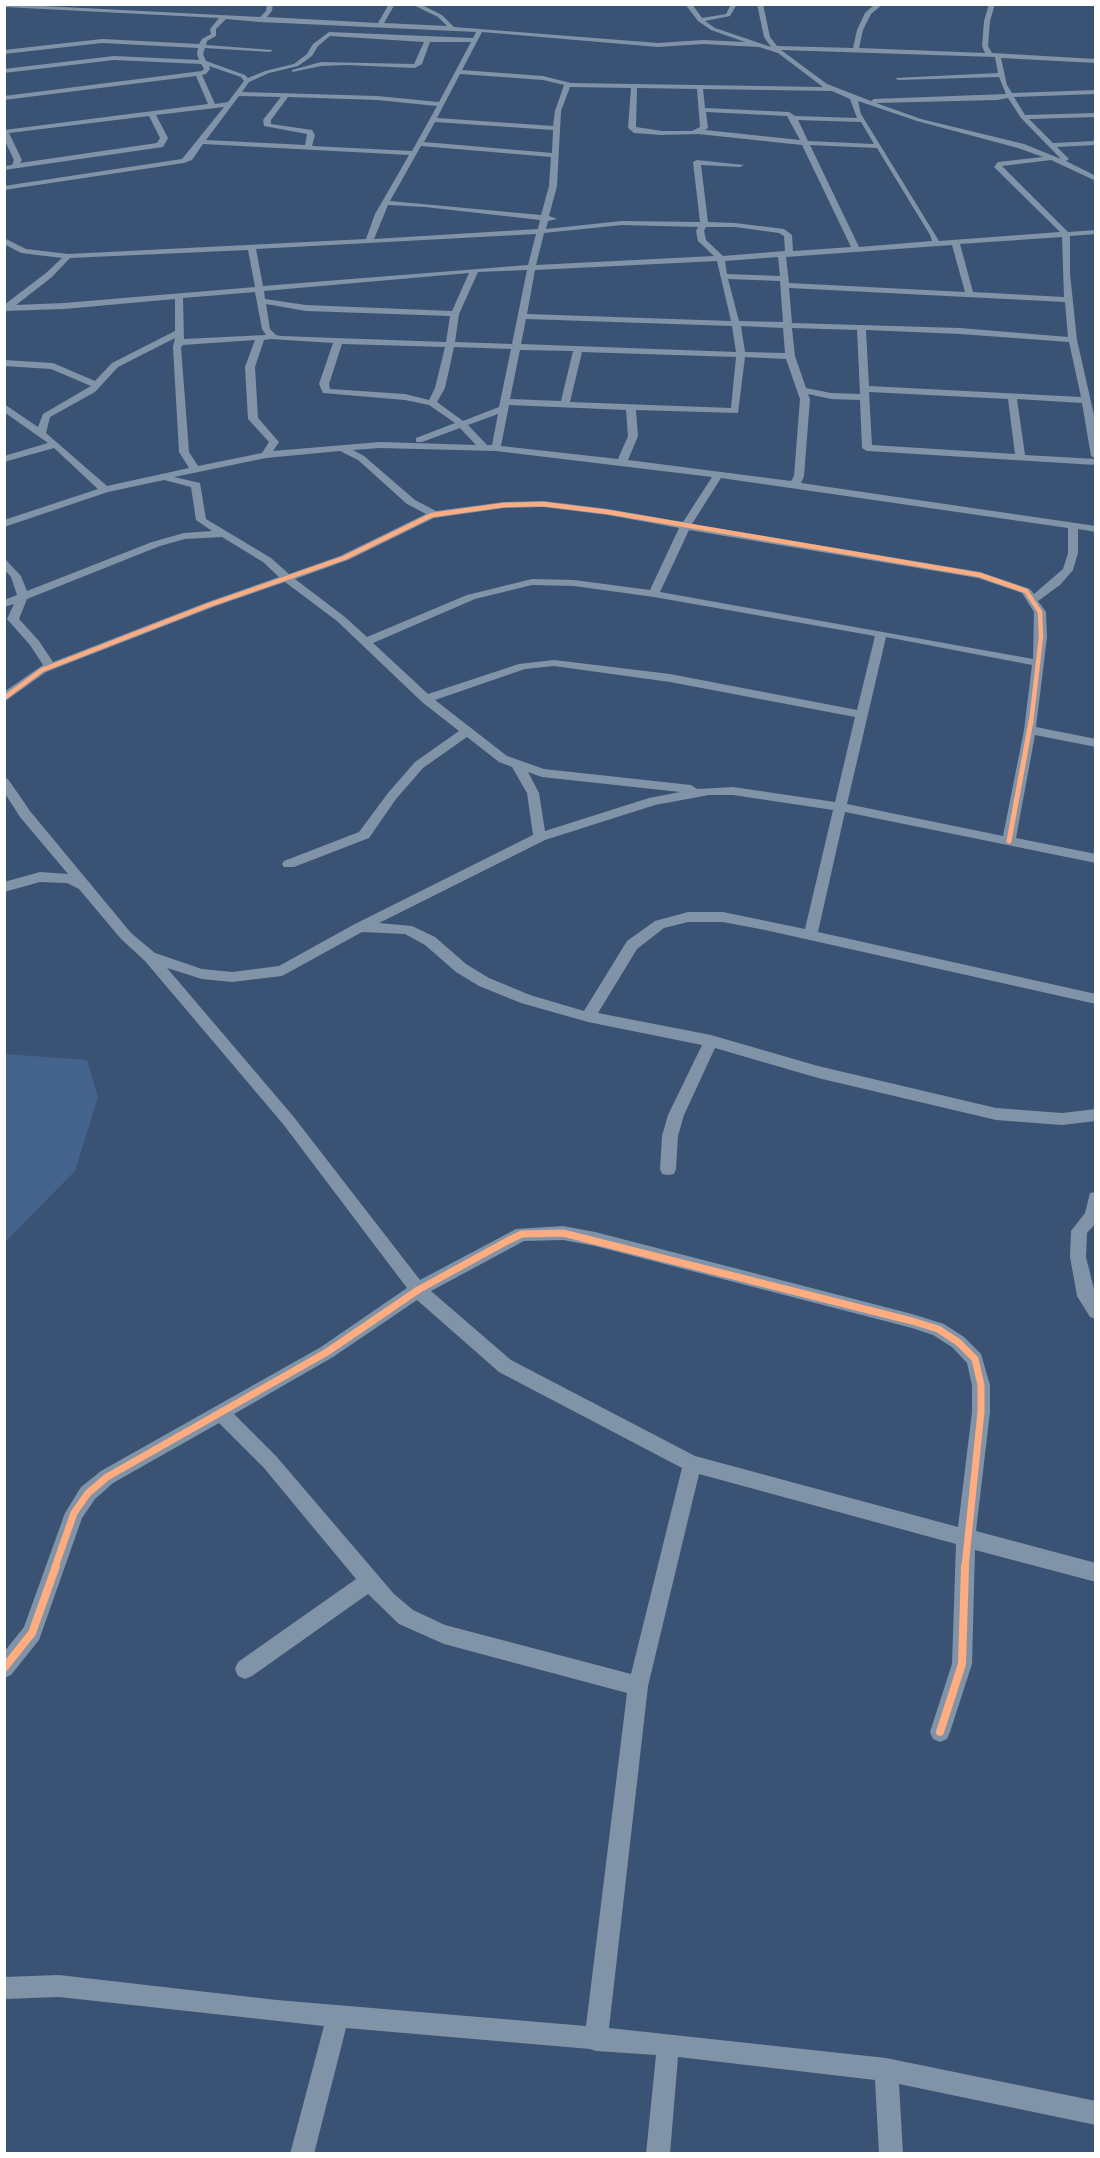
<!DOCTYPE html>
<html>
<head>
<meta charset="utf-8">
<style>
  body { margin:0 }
  #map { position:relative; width:1100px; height:2158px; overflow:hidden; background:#3a5374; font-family:"Public Sans",sans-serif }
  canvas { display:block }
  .frame { position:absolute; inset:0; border:6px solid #fff; pointer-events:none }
</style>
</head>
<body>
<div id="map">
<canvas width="1100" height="2158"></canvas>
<div class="frame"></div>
</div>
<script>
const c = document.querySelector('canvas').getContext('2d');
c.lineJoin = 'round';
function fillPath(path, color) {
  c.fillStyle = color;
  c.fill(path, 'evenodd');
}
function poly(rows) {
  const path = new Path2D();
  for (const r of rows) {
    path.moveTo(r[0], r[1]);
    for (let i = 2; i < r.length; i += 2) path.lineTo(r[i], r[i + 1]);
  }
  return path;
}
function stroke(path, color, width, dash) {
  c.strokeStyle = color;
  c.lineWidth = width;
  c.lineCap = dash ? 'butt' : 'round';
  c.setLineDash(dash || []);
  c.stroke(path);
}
fillPath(poly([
  [5,1054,87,1060,98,1097,75,1171,5,1242]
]), '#44648e');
fillPath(poly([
  [4,4,260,17,266,11,267,4,273,4,272,11,267,17,378,23,389,4,395,4,384,23,447,26,438,17,411,4,420,4,442,15,454,27,658,43,703,40,745,42,711,30,698,21,685,4,692,4,702,18,726,14,731,4,737,4,730,16,705,21,715,28,771,47,764,37,757,4,763,4,770,37,777,46,853,48,857,30,865,13,875,4,883,4,871,14,863,30,859,48,985,53,982,46,984,21,989,4,995,4,990,21,988,46,992,53,1096,59,1096,63,1001,58,1007,85,1012,93,1096,90,1096,94,1014,97,1025,115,1096,113,1096,117,1029,119,1053,143,1096,141,1096,145,1057,147,1069,159,1066,161,1096,176,1096,181,1051,160,1002,166,1068,232,1096,230,1096,234,1070,236,1070,274,1077,340,1096,424,1096,459,1091,456,1082,403,1017,399,1025,455,1096,459,1096,465,867,451,862,448,860,400,831,399,808,394,810,399,804,476,801,483,1096,526,1096,532,1078,529,1078,553,1073,570,1060,585,1038,601,1046,612,1047,637,1036,727,1096,739,1096,747,1035,735,1016,838,1096,854,1096,863,845,812,818,932,1096,994,1096,1004,765,930,723,922,688,922,664,928,637,949,598,1013,711,1035,818,1066,996,1108,1062,1113,1096,1109,1096,1121,1062,1125,996,1120,818,1078,715,1048,684,1115,678,1136,676,1169,674,1174,668,1175,662,1174,660,1169,662,1136,668,1115,702,1045,588,1022,521,1003,479,986,456,972,425,945,405,934,362,932,282,976,232,982,202,979,167,968,293,1116,420,1280,516,1229,563,1226,595,1232,912,1314,944,1324,964,1337,981,1354,990,1385,990,1412,976,1531,1096,1563,1096,1582,975,1550,972,1664,950,1732,947,1739,940,1742,933,1739,930,1732,952,1664,956,1544,699,1474,648,1686,609,2028,886,2058,1096,2101,1096,2125,899,2084,903,2154,879,2154,875,2080,678,2057,670,2154,646,2154,656,2055,596,2051,590,2049,346,2028,314,2154,290,2154,324,2026,59,1997,4,1999,4,1977,59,1975,277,2000,586,2026,627,1693,444,1644,399,1624,368,1594,252,1676,245,1679,238,1676,235,1669,238,1662,356,1579,264,1468,219,1423,113,1483,95,1499,82,1518,39,1640,11,1675,4,1678,4,1652,24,1627,65,1513,81,1487,101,1471,321,1347,407,1288,283,1124,145,961,121,939,79,889,67,883,40,882,4,892,4,882,40,872,68,874,20,817,4,792,4,778,8,779,30,811,131,933,155,953,202,969,232,972,279,966,353,925,533,835,527,793,512,767,499,762,467,737,423,768,396,799,369,838,294,867,284,867,282,864,284,861,359,832,388,793,415,762,459,731,422,702,337,621,285,582,213,607,46,672,4,702,4,692,43,665,30,645,7,619,14,604,4,607,4,600,17,595,11,577,4,569,4,558,21,576,27,591,152,542,184,533,212,531,196,520,191,487,164,480,108,492,4,527,4,520,98,489,54,448,4,462,4,456,48,443,4,412,4,404,38,427,43,414,91,386,51,369,4,366,4,360,53,363,95,381,112,363,175,331,175,299,64,309,4,311,4,305,46,273,62,258,21,253,4,244,4,238,26,249,68,254,366,239,375,214,409,155,203,144,192,160,184,163,4,190,4,186,182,159,224,107,156,115,168,138,163,147,4,170,4,166,12,165,14,160,4,139,4,130,208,104,196,76,4,100,4,96,202,71,204,69,201,64,114,60,4,73,4,69,114,56,199,60,197,54,198,48,102,43,4,54,4,50,102,39,199,44,202,39,211,34,210,29,219,18,4,7,4,4],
  [226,19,260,22,476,32,473,38,329,32,313,44,307,54,294,64,265,71,248,78,245,75,206,61,203,54,205,48,270,52,273,50,206,45,207,41,216,36,216,29,226,19],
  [482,32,658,47,703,44,759,47,778,53,823,87,571,83,543,76,462,70,482,32],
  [330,36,424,42,414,64,321,62,292,70,292,72,321,66,346,65,415,68,422,64,430,42,471,42,439,102,377,96,242,92,249,82,269,73,298,66,312,56,318,46,330,36],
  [781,50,995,57,998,73,895,78,898,80,999,77,1006,94,874,99,871,101,827,84,781,50],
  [209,66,241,77,244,81,228,102,215,104,202,75,206,74,210,69,209,66],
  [460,74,543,80,564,85,555,111,553,126,437,118,460,74],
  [570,87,631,88,628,128,634,133,662,135,698,134,802,145,851,247,793,251,792,235,784,229,735,223,708,222,701,165,740,167,744,165,697,160,693,162,700,222,622,221,546,229,548,221,557,219,549,216,557,186,561,111,570,87],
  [637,88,697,89,700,127,692,131,662,131,636,127,637,88],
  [703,89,832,91,850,99,857,118,795,116,789,112,705,108,703,89],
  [239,96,281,97,263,120,264,126,307,134,305,145,206,140,239,96],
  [288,97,377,100,437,106,412,151,312,146,315,135,312,130,271,124,271,120,288,97],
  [1008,98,1021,118,1061,159,1024,144,921,119,876,103,997,100,1008,98],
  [858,101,917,121,1018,148,1043,157,998,162,994,167,1060,232,939,241,861,114,858,101],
  [706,112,787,116,800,140,705,130,708,128,706,112],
  [149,116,160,138,157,143,20,163,22,160,9,133,149,116],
  [798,120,861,122,874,144,808,141,798,120],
  [435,122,553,130,552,153,424,142,435,122],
  [810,145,877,148,930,235,932,241,859,247,810,145],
  [421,146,551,157,549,186,541,215,390,201,421,146],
  [388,205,425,207,540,220,538,229,374,239,388,205],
  [622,225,698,227,696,231,698,241,714,256,536,265,544,233,622,225],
  [706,227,735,227,779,233,784,236,785,251,723,256,706,240,704,231,706,227],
  [536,234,528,265,263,286,256,249,536,234],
  [1062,237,1064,297,973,292,960,244,1062,237],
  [952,245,965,292,789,283,786,257,952,245],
  [248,250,255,287,64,303,16,305,52,277,70,258,248,250],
  [778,257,780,276,727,274,725,261,778,257],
  [717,261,731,321,527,314,535,270,717,261],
  [527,270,512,344,455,342,459,314,478,272,527,270],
  [469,273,452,311,306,305,265,299,264,291,469,273],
  [728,279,780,281,783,322,739,321,728,279],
  [789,288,1065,302,1068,337,960,328,792,323,789,288],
  [255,292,262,329,266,335,184,339,183,298,255,292],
  [266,304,306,311,450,316,446,342,281,336,276,335,270,329,266,304],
  [526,319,732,326,736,352,521,344,526,319],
  [741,326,783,328,785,353,745,352,741,326],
  [792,328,857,330,860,394,831,393,806,388,795,356,792,328],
  [866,330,960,334,1069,342,1081,397,869,386,866,330],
  [175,338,173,347,179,452,189,468,107,486,46,433,50,417,95,392,118,367,175,338],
  [271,339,333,343,319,384,323,393,405,400,429,405,455,423,416,438,416,442,422,442,460,428,476,445,380,442,273,451,279,442,258,418,255,367,264,340,271,339],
  [255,340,245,367,248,419,269,442,262,453,198,466,189,452,181,347,183,345,255,340],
  [342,344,445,347,435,388,429,400,405,394,330,389,329,384,342,344],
  [454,347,511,349,499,407,463,421,437,402,445,388,454,347],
  [520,350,573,351,561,401,510,399,520,350],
  [582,352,736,357,731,408,570,402,582,352],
  [745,357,786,359,800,399,794,476,791,481,628,460,638,436,636,410,738,413,745,357],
  [869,392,1008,399,1015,454,872,445,869,392],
  [509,405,626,410,628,436,618,459,501,446,509,405],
  [498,414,492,445,487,445,468,425,498,414],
  [380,448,496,451,712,477,683,522,608,509,543,501,504,502,436,511,415,500,364,456,353,450,380,448],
  [340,451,358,460,407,504,426,514,340,556,289,574,271,558,206,519,200,483,174,477,266,458,340,451],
  [721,478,1068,528,1068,553,1063,569,1034,594,1030,589,980,572,692,524,721,478],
  [543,507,608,515,679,528,650,590,574,580,532,579,467,595,367,637,345,617,295,579,348,560,434,518,504,508,543,507],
  [689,530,978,578,1022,593,1034,612,1033,659,660,592,689,530],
  [222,537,263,562,279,577,205,603,53,662,39,641,19,619,27,599,160,546,185,539,222,537],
  [532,585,574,586,654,597,875,636,857,710,670,674,554,660,519,664,428,694,373,643,475,599,532,585],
  [886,637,1032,665,1024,730,1003,836,847,804,886,637],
  [554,666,670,682,855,717,835,802,733,787,697,789,691,785,544,769,507,756,435,700,525,669,554,666],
  [528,772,542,777,680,792,649,798,545,831,539,793,528,772],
  [709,795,733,795,833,810,805,929,723,912,688,912,655,921,627,941,584,1011,530,995,489,978,466,964,435,937,412,926,379,923,545,840,655,805,709,795],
  [563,1240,595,1246,912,1328,933,1335,952,1347,967,1363,972,1385,972,1412,958,1527,695,1456,511,1360,431,1291,524,1241,563,1240],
  [417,1300,499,1372,682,1468,631,1674,445,1625,413,1610,394,1594,276,1456,234,1414,333,1357,417,1300],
  [1096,1192,1096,1223,1087,1233,1086,1257,1096,1297,1096,1319,1090,1317,1077,1296,1070,1257,1071,1231,1085,1213,1090,1193,1096,1192]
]), '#8193a7');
stroke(poly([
  [4,698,42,670,209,605,344,558,432,515,504,505,543,504,608,512,980,575,1026,591,1040,612,1041,637,1031,723]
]), '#ffac80', 4.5);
stroke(poly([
  [1009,841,1031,721]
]), '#ffac80', 5);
stroke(poly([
  [55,1567,74,1513,88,1493,107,1477,327,1352,418,1290,509,1240,522,1234,563,1233,912,1321,938,1329,958,1342,975,1359,981,1385,981,1412,965,1567]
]), '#ffac80', 7);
stroke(poly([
  [4,1668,32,1633,56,1566],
  [940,1732,962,1664,965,1566]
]), '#ffac80', 8);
</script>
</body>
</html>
